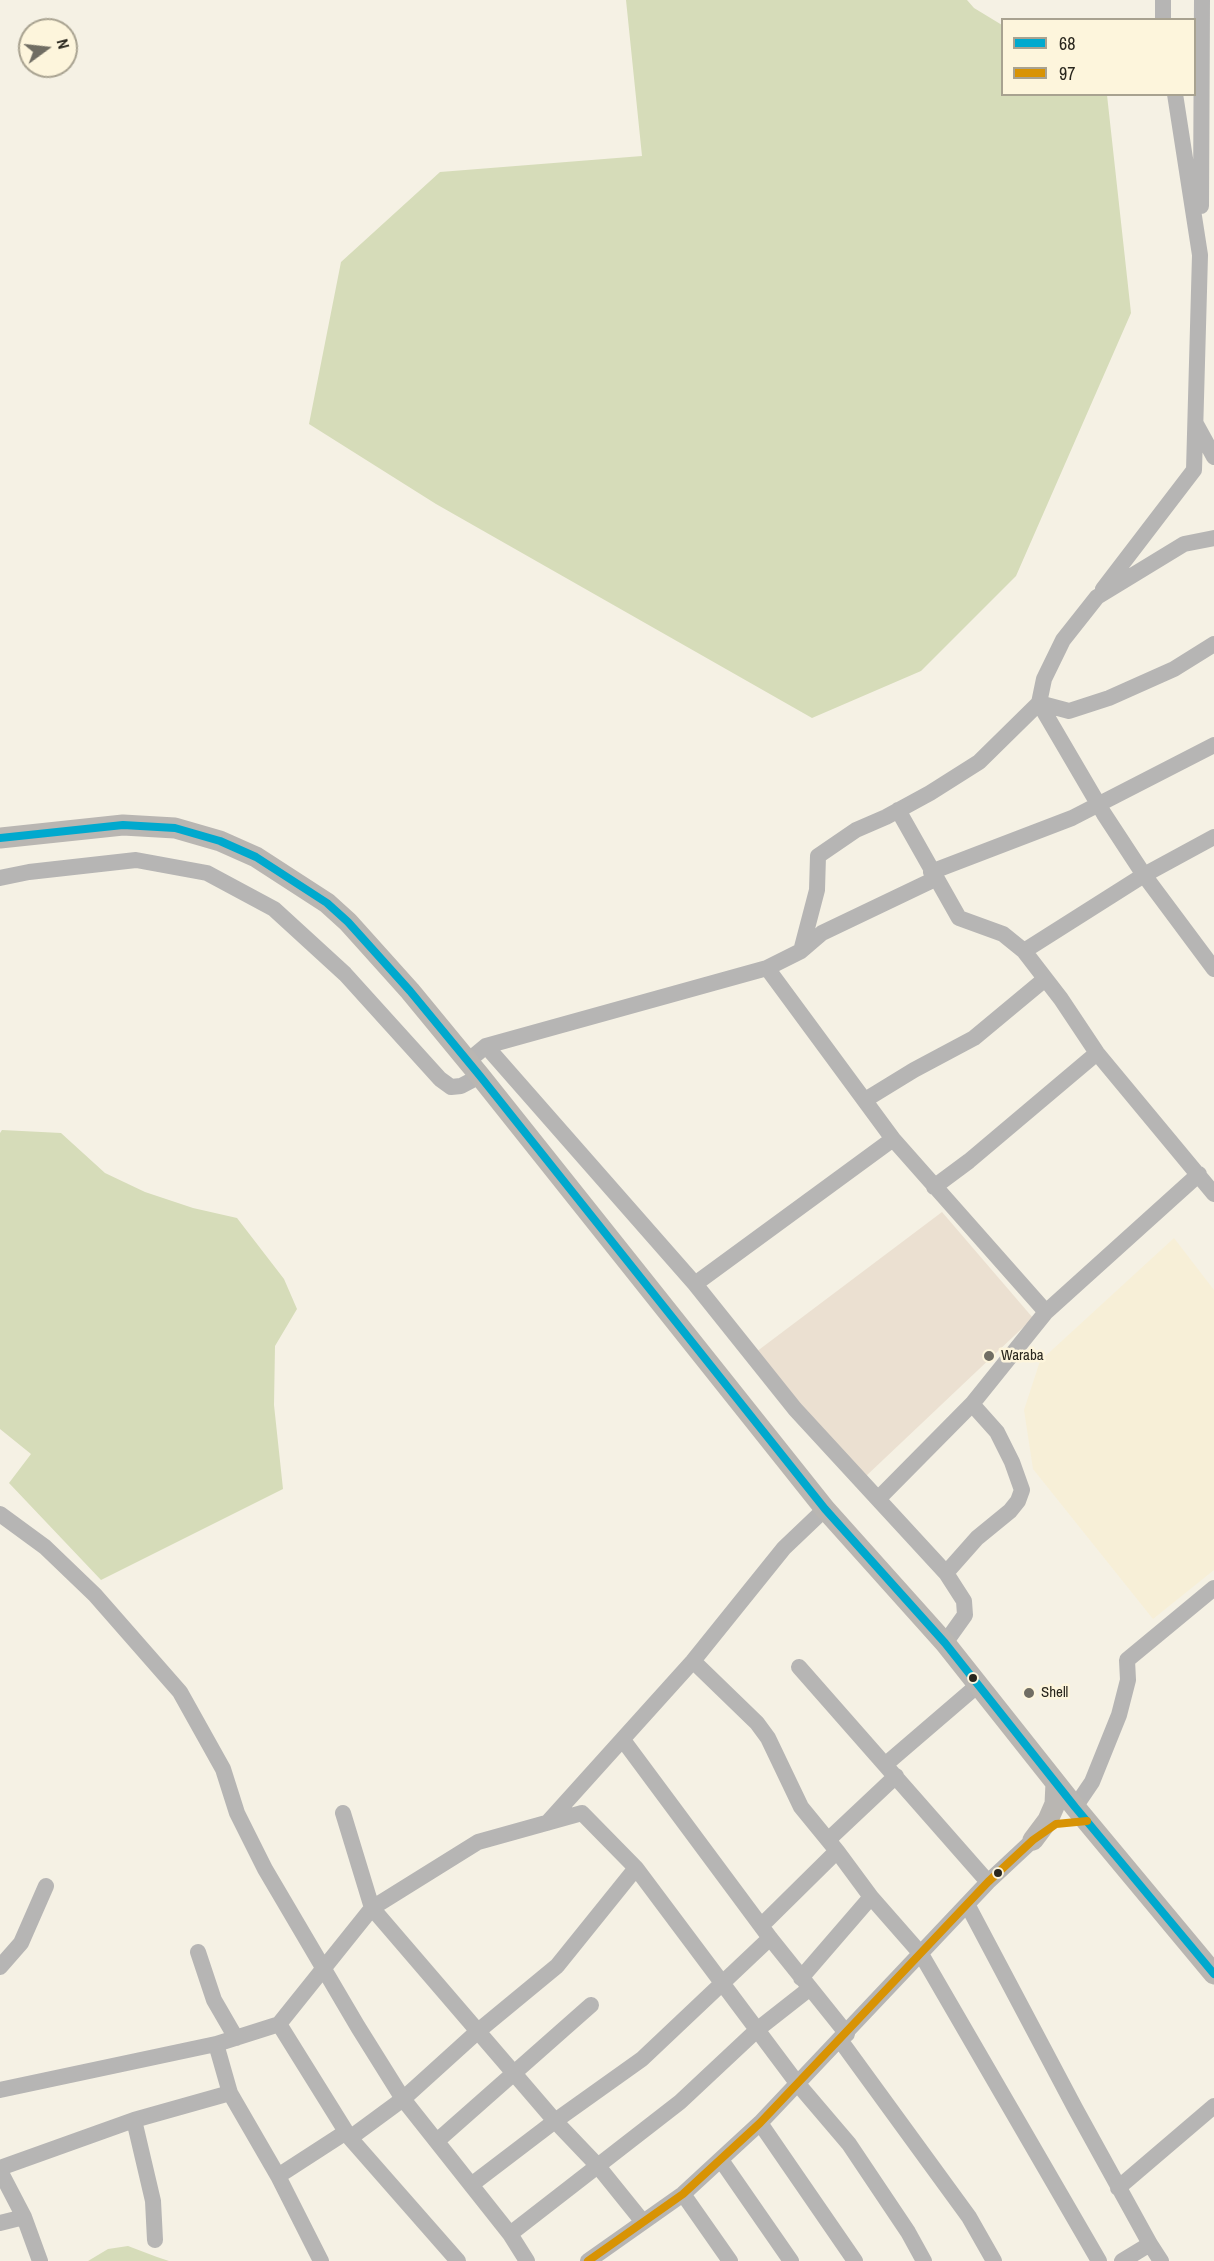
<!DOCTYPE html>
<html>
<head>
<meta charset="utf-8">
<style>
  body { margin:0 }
  #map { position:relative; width:1214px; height:2261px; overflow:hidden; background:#f5f1e4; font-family:"Archivo Narrow",sans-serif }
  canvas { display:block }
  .legend { position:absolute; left:1001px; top:18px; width:195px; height:78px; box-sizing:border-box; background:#fdf5dc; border:2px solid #a8a290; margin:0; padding:8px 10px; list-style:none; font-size:18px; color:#29261d }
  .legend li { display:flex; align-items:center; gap:12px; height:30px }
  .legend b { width:30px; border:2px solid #a8a290 }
  .north { position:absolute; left:18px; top:18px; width:60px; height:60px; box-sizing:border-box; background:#fdf5dc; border:2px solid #a8a290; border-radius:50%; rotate:75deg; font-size:16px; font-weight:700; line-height:24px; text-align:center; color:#29261d }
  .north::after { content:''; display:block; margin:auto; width:21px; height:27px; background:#706d63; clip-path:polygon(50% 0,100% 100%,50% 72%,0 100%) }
</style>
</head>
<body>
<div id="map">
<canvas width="1214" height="2261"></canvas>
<ul class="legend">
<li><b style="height:8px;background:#00a9ce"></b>68</li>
<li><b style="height:8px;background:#d89304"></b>97</li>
</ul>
<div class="north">N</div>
</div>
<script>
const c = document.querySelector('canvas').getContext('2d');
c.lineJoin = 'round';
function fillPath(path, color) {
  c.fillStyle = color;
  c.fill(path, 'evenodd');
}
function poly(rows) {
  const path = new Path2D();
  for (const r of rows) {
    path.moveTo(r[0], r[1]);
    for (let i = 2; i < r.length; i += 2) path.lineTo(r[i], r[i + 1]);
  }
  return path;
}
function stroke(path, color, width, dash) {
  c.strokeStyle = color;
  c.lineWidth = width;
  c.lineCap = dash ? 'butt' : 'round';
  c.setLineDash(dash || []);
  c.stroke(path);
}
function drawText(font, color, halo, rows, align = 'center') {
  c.font = font + ' "Archivo Narrow",sans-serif';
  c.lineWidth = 5;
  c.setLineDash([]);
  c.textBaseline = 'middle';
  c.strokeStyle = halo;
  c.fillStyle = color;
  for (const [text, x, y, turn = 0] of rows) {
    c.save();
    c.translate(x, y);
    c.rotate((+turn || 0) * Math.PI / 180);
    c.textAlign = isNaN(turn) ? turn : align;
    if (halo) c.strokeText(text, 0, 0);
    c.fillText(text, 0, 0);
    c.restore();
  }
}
fillPath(poly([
  [1174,1238,1214,1290,1214,1570,1153,1619,1033,1469,1024,1410,1040,1361]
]), '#f7efd7');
fillPath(poly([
  [942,1212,1033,1318,865,1477,752,1355]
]), '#ebe0d1');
fillPath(poly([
  [626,0,967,0,974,8,1002,25,1002,94,1107,95,1131,313,1016,576,921,671,812,718,436,504,309,424,341,262,440,172,642,156],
  [2,1130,61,1133,105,1173,145,1192,193,1208,237,1218,284,1279,297,1309,275,1346,274,1405,283,1489,101,1580,9,1483,31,1454,0,1429,0,1133],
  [128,2246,157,2257,169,2261,88,2261,108,2249]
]), '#d6dcb9');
stroke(poly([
  [1163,0,1163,20],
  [1201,206,1202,0],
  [1196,424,1214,457],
  [1103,589,1194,470,1200,255,1175,94],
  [1039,703,1104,814,1144,875,1214,969],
  [1039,703,1069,711,1109,698,1174,669,1214,644],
  [898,810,959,918,1003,934,1024,951,1061,999,1097,1053,1214,1194],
  [931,872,1072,818,1214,745],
  [0,878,29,872,136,860,207,873,274,909,345,974,440,1079,451,1087,461,1086,480,1076],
  [801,951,817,890,818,856,856,830,886,817,930,793,979,762,1039,703,1044,679,1063,640,1097,597,1184,544,1214,538],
  [1024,951,1144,875,1214,837],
  [767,968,893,1139,1046,1312],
  [486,1046,695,1284,795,1409,946,1573,964,1601,965,1615,945,1643],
  [468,1061,486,1046,767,968,801,951,822,933,935,879],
  [865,1100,914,1070,974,1038,1045,979],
  [934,1187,969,1161,1097,1053],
  [695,1284,893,1139],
  [879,1498,972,1404,1046,1312,1199,1174],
  [0,1514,45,1547,95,1595,180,1692,223,1769,237,1813,265,1869,358,2027,403,2099,510,2234,527,2261],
  [946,1573,977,1538,1010,1511,1018,1501,1022,1490,1012,1462,997,1432,972,1404],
  [693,1661,757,1723,768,1738,801,1807,837,1851,871,1897,921,1954,1099,2261],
  [799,1667,988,1882],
  [623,1740,770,1938,847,2034],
  [886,1764,978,1685],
  [1075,1807,1092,1782,1119,1715,1128,1680,1127,1660,1214,1588],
  [343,1813,372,1908,555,2121,597,2165,643,2222],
  [547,1823,693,1661,784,1548,825,1509],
  [828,1840,896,1776],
  [967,1904,1075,2108,1150,2244,1161,2261],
  [762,1925,837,1851],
  [198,1952,214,2000,236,2038],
  [0,1967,21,1943,46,1886],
  [801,1978,871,1897],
  [279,2024,350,2138,458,2261],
  [840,2040,969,2217,994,2261],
  [216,2044,230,2093,278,2176,321,2261],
  [0,2090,216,2044,279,2024,372,1908,478,1842,582,1813,636,1868,797,2083,849,2144,908,2232,924,2261],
  [134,2120,153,2201,155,2240],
  [760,2123,855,2261],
  [350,2138,403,2099,477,2032,557,1966,636,1868],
  [437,2141,591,2005],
  [721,2160,791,2261],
  [0,2168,134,2120,230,2093],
  [0,2171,24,2217,40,2261],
  [278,2176,346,2132],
  [471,2185,555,2121,642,2059,770,1938],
  [1118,2188,1214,2106],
  [683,2194,730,2261],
  [0,2223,24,2217],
  [510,2234,680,2102,758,2029,809,1989],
  [588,2261,683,2194,760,2123,988,1882,1033,1840],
  [1122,2261,1150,2244]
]), '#b6b5b4', 16);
stroke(poly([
  [0,838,123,825,175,828,220,841,256,857,327,903,348,922,410,991,480,1076,825,1509,945,1643,1075,1807,1214,1974],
  [1033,1840,1048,1820,1055,1804,1056,1783]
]), '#b9b6b2', 21);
stroke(poly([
  [0,838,123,825,175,828,220,841,256,857,327,903,348,922,410,991,480,1076,825,1509,945,1643,1075,1807,1214,1974]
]), '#00a9ce', 8);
stroke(poly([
  [588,2261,683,2194,760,2123,988,1882,1033,1840,1056,1824,1087,1821]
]), '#d89304', 8);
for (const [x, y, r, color] of [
  [989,1356,6,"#706d63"],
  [973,1678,5,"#29261d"],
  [1029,1693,6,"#706d63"],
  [998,1873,5,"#29261d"]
]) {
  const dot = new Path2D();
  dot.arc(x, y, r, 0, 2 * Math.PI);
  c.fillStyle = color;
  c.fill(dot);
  stroke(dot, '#fdf5dc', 2);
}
drawText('15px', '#29261d', '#fdf5dc', [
  ["Waraba",1001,1356],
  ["Shell",1041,1693]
], 'left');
</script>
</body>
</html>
